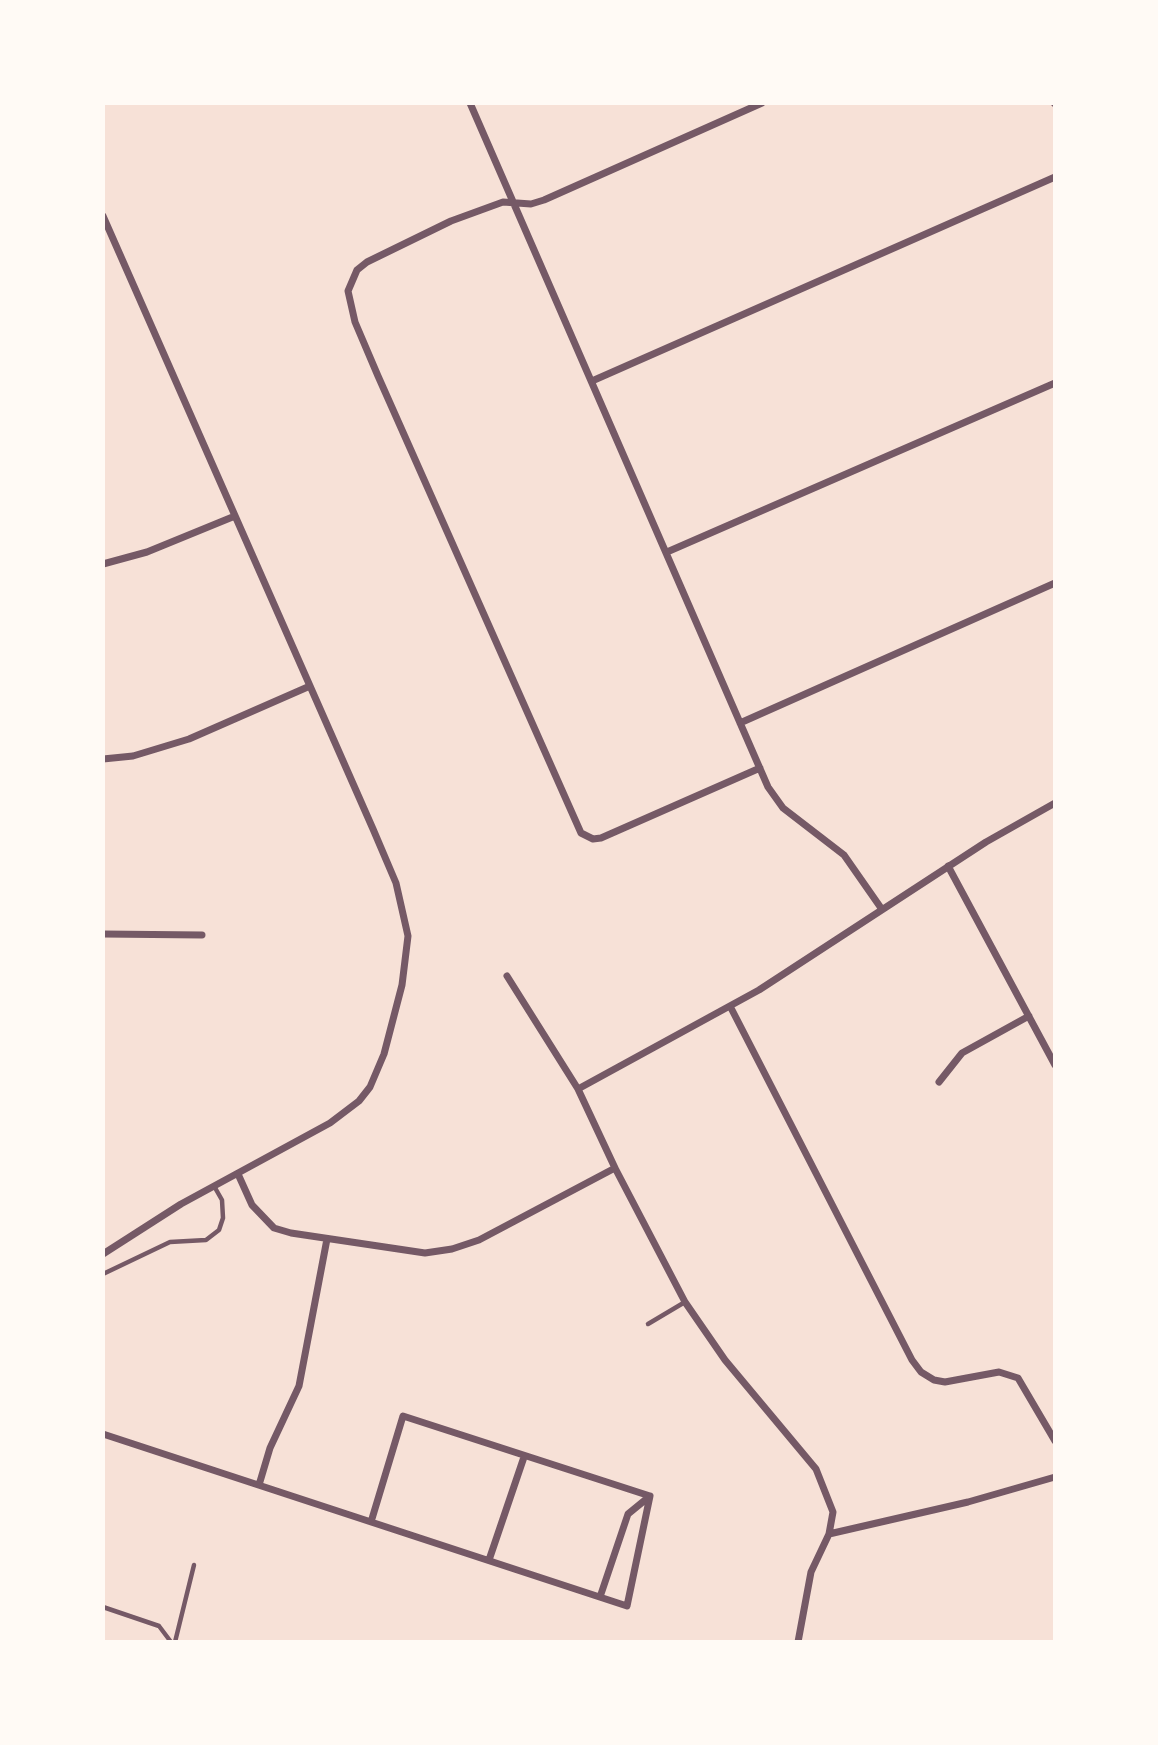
<!DOCTYPE html>
<html>
<head>
<meta charset="utf-8">
<style>
  body { margin:0 }
  #map { position:relative; width:1158px; height:1745px; overflow:hidden; background:#f7e1d7; font-family:"Open Sans",sans-serif }
  canvas { display:block }
  .frame { position:absolute; inset:0; border:105px solid #fffaf5; pointer-events:none }
</style>
</head>
<body>
<div id="map">
<canvas width="1158" height="1745"></canvas>
<div class="frame"></div>
</div>
<script>
const c = document.querySelector('canvas').getContext('2d');
c.lineJoin = 'round';
function poly(rows) {
  const path = new Path2D();
  for (const r of rows) {
    path.moveTo(r[0], r[1]);
    for (let i = 2; i < r.length; i += 2) path.lineTo(r[i], r[i + 1]);
  }
  return path;
}
function stroke(path, color, width, dash) {
  c.strokeStyle = color;
  c.lineWidth = width;
  c.lineCap = dash ? 'butt' : 'round';
  c.setLineDash(dash || []);
  c.stroke(path);
}
stroke(poly([
  [103,1274,170,1242,206,1240,219,1230,223,1218,222,1200,214,1186],
  [648,1324,685,1302],
  [103,1607,159,1626,171,1642],
  [175,1642,194,1565]
]), '#755966', 4.5);
stroke(poly([
  [470,103,768,787,783,808,844,855,881,908],
  [1054,103,1055,104],
  [103,216,373,829,396,883,408,936,402,985,384,1054,370,1087,359,1101,330,1123,181,1204,103,1254],
  [592,381,1055,177],
  [667,552,1055,383],
  [103,564,147,552,235,516],
  [740,723,1055,583],
  [103,759,133,756,189,739,310,686],
  [760,768,601,838,593,839,581,833,378,376,355,322,348,291,357,270,367,262,451,221,503,202,531,204,544,200,762,103],
  [948,866,1055,1065],
  [103,934,202,935],
  [507,976,578,1089,615,1168,685,1302,725,1360,816,1469,833,1512,829,1534],
  [730,1006,912,1360,921,1372,934,1380,945,1382,999,1372,1018,1378,1055,1441],
  [939,1082,962,1053,1029,1016],
  [578,1089,759,990,986,842,1055,803],
  [238,1174,252,1205,274,1228,291,1233,425,1253,452,1249,479,1240,615,1168],
  [103,1434,627,1606,650,1496,628,1514,600,1597],
  [259,1485,270,1448,299,1386,327,1239],
  [371,1522,403,1416,650,1496],
  [489,1560,524,1457],
  [798,1642,811,1572,829,1534,968,1502,1055,1477]
]), '#755966', 7);
</script>
</body>
</html>
